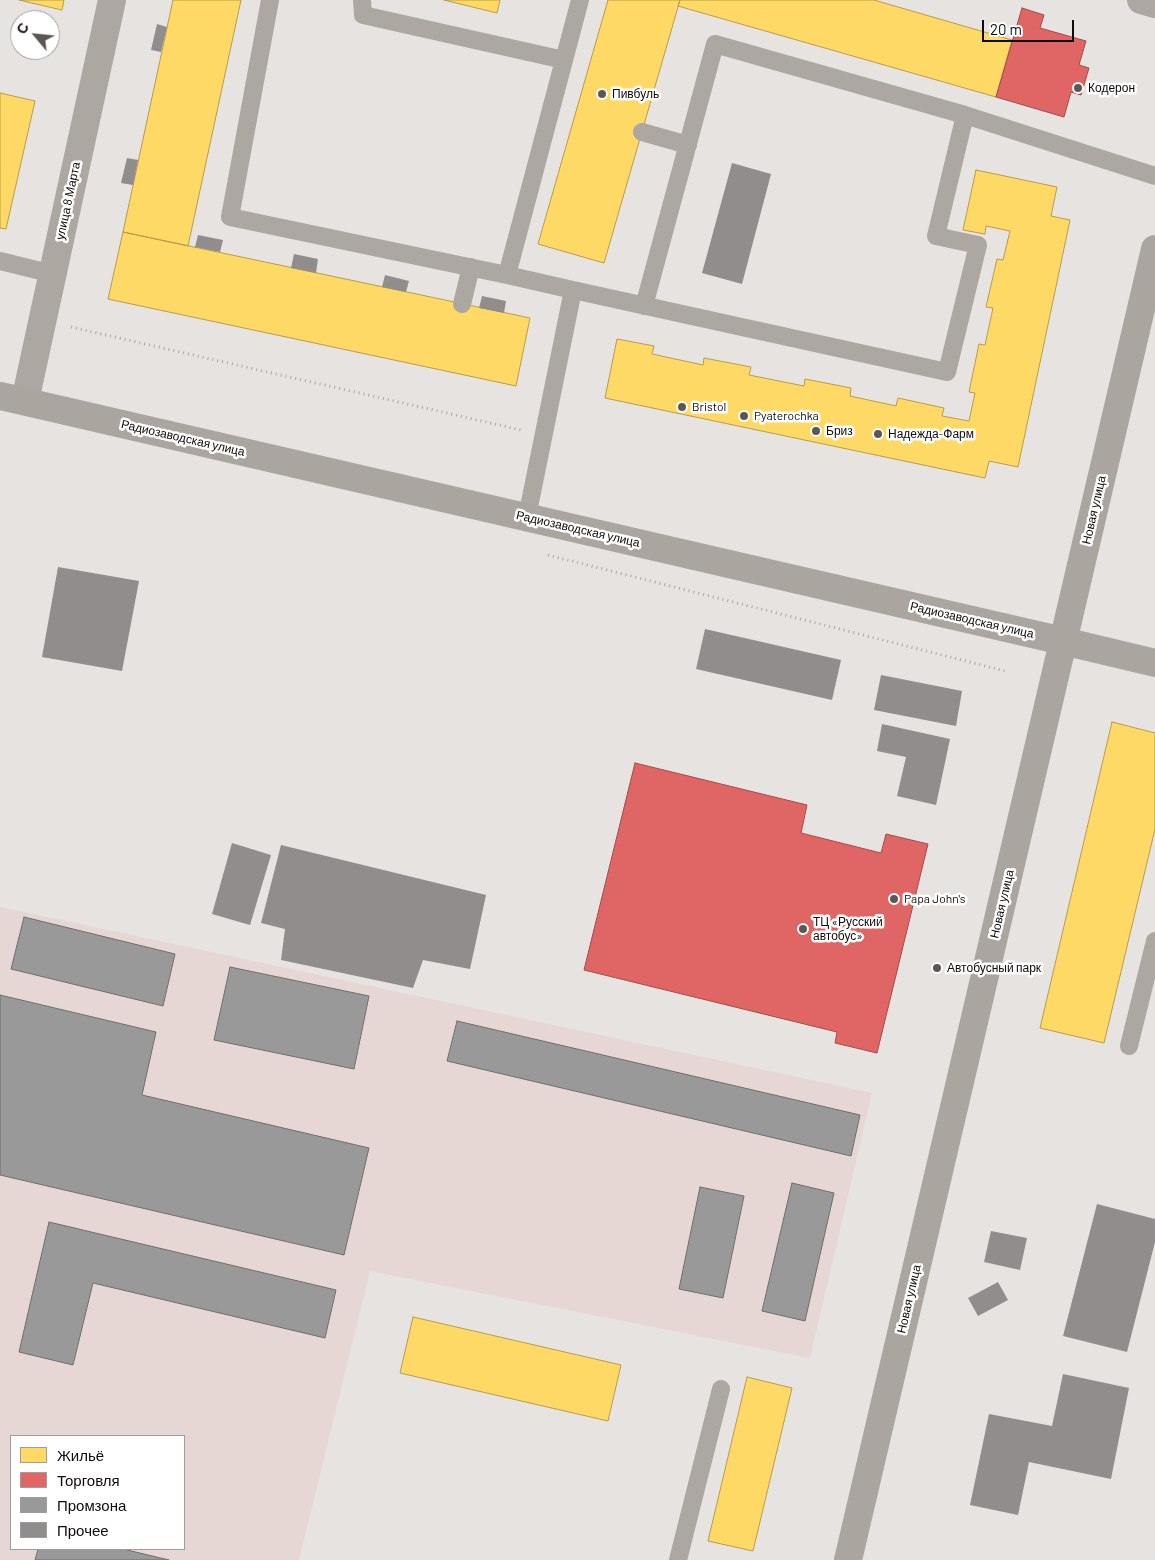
<!DOCTYPE html>
<html>
<head>
<meta charset="utf-8">
<style>
  body { margin:0 }
  #map { position:relative; width:1155px; height:1560px; overflow:hidden; background:#e6e3e0; font-family:Barlow,sans-serif }
  canvas { display:block }
  .legend { position:absolute; left:10px; top:1435px; width:175px; height:115px; box-sizing:border-box; background:#fff; border:1px solid #9f9e9d; margin:0; padding:6px 9px; list-style:none; font-size:15px; color:#0f0c0a }
  .legend li { display:flex; align-items:center; gap:10px; height:25px }
  .legend b { width:25px; border:1px solid #9f9e9d }
  .north { position:absolute; left:10px; top:10px; width:50px; height:50px; box-sizing:border-box; background:#fff; border:1px solid #9f9e9d; border-radius:50%; rotate:298deg; font-size:14px; font-weight:700; line-height:20px; text-align:center; color:#0f0c0a }
  .north::after { content:''; display:block; margin:auto; width:18px; height:22px; background:#5a5755; clip-path:polygon(50% 0,100% 100%,50% 72%,0 100%) }
  .scale { position:absolute; left:982px; top:20px; width:92px; height:22px; box-sizing:border-box; border:2px solid #0f0c0a; border-top:0; padding-left:6px; font-size:15px; line-height:18px; white-space:nowrap; color:#0f0c0a; -webkit-text-stroke:4px #fff; paint-order:stroke }
</style>
</head>
<body>
<div id="map">
<canvas width="1155" height="1560"></canvas>
<ul class="legend">
<li><b style="height:14px;background:#ffd966"></b>Жильё</li>
<li><b style="height:14px;background:#e06666"></b>Торговля</li>
<li><b style="height:14px;background:#999"></b>Промзона</li>
<li><b style="height:14px;background:#908d8c"></b>Прочее</li>
</ul>
<div class="north">С</div>
<div class="scale">20 m</div>
</div>
<script>
const c = document.querySelector('canvas').getContext('2d');
c.lineJoin = 'round';
function fillPath(path, color) {
  c.fillStyle = color;
  c.fill(path, 'evenodd');
}
function poly(rows) {
  const path = new Path2D();
  for (const r of rows) {
    path.moveTo(r[0], r[1]);
    for (let i = 2; i < r.length; i += 2) path.lineTo(r[i], r[i + 1]);
  }
  return path;
}
function stroke(path, color, width, dash) {
  c.strokeStyle = color;
  c.lineWidth = width;
  c.lineCap = dash ? 'butt' : 'round';
  c.setLineDash(dash || []);
  c.stroke(path);
}
function drawText(font, color, halo, rows, align = 'center') {
  c.font = font + ' Barlow,sans-serif';
  c.lineWidth = 5;
  c.setLineDash([]);
  c.textBaseline = 'middle';
  c.strokeStyle = halo;
  c.fillStyle = color;
  for (const [text, x, y, turn = 0] of rows) {
    c.save();
    c.translate(x, y);
    c.rotate((+turn || 0) * Math.PI / 180);
    c.textAlign = isNaN(turn) ? turn : align;
    if (halo) c.strokeText(text, 0, 0);
    c.fillText(text, 0, 0);
    c.restore();
  }
}
fillPath(poly([
  [0,907,872,1093,810,1358,370,1271,299,1560,0,1560],
  [11,1436,184,1436,184,1549,11,1549]
]), '#e6d7d5');
const homes = poly([
  [19,0,64,0,62,10,19,0],
  [173,0,241,0,188,246,123,232,173,0],
  [444,0,500,0,497,13,444,0],
  [608,0,680,0,604,263,538,244,608,0],
  [680,0,874,0,1012,40,996,97,678,6,680,0],
  [0,93,35,101,6,229,0,228,0,93],
  [976,170,1057,187,1051,216,1070,220,1018,467,989,461,985,478,605,398,617,339,654,346,652,354,703,365,704,358,751,367,749,375,804,386,805,379,851,388,850,396,896,406,898,398,944,408,942,416,969,421,975,393,969,392,979,344,985,345,993,308,986,307,997,259,1003,260,1010,231,986,226,985,234,963,230,976,170],
  [123,232,530,318,516,386,108,299,123,232],
  [1112,722,1155,733,1155,829,1104,1043,1040,1028,1112,722],
  [413,1317,621,1365,608,1421,400,1373,413,1317],
  [747,1377,792,1388,753,1551,708,1541,747,1377]
]);
fillPath(homes, '#ffd966');
stroke(homes, '#b79c4a', 1);
const shops = poly([
  [1022,8,1044,15,1040,28,1086,41,1079,65,1089,68,1081,95,1071,92,1064,117,996,97,1022,8],
  [635,763,807,805,801,833,881,853,886,834,928,844,877,1053,835,1043,837,1032,584,970,635,763]
]);
fillPath(shops, '#e06666');
stroke(shops, '#a14b4a', 1);
const industry = poly([
  [24,917,175,954,163,1006,11,969,24,917],
  [230,967,369,996,354,1069,214,1040,230,967],
  [0,995,156,1032,142,1095,369,1148,344,1255,0,1175,0,995],
  [457,1021,860,1115,851,1156,447,1061,457,1021],
  [792,1183,834,1193,805,1321,762,1311,792,1183],
  [700,1187,744,1196,723,1298,679,1289,700,1187],
  [49,1222,336,1290,325,1338,93,1283,73,1365,19,1352,49,1222],
  [38,1549,123,1549,169,1560,35,1560,38,1549]
]);
fillPath(industry, '#999');
stroke(industry, '#706f6e', 1);
fillPath(poly([
  [157,24,167,27,161,52,151,50],
  [127,158,138,160,133,185,121,183],
  [732,163,771,174,742,284,702,273],
  [198,235,223,240,220,252,195,247],
  [294,254,318,259,316,273,291,268],
  [385,275,409,281,406,292,382,287],
  [482,296,506,301,504,313,479,308],
  [58,567,139,581,122,671,42,657],
  [705,629,841,660,832,700,696,669],
  [881,675,962,691,956,726,874,710],
  [882,724,950,739,936,805,897,796,906,757,877,751],
  [232,843,271,855,250,925,212,914],
  [281,845,486,895,470,969,423,960,413,988,281,960,285,929,261,923],
  [1097,1204,1155,1219,1155,1242,1127,1352,1063,1336],
  [991,1231,1027,1238,1020,1270,984,1262],
  [998,1282,1008,1300,978,1316,968,1298],
  [1063,1374,1129,1388,1111,1479,1029,1462,1018,1515,970,1505,989,1414,1052,1426]
]), '#908d8c');
stroke(poly([
  [71,327,521,430],
  [548,555,1005,671]
]), '#aba8a4', 3, [1, 4]);
stroke(poly([
  [270,0,230,217,507,275],
  [362,0,363,15,564,60],
  [642,132,688,145],
  [0,261,53,274],
  [573,290,947,372,978,245,936,236,965,115,1155,176],
  [462,304,471,267],
  [644,306,715,44,965,115],
  [527,517,573,290,507,275,580,0],
  [1129,1046,1155,941],
  [678,1560,721,1389]
]), '#aca7a0', 18);
stroke(poly([
  [1141,0,1155,4],
  [25,401,112,0]
]), '#aca7a0', 28);
stroke(poly([
  [0,396,1063,641,1155,663],
  [848,1560,1155,249]
]), '#aaa69f', 28);
for (const [x, y, r, color] of [
  [1078,88,5,"#5a5755"],
  [602,94,5,"#5a5755"],
  [682,407,5,"#5a5755"],
  [744,416,5,"#5a5755"],
  [816,431,5,"#5a5755"],
  [878,434,5,"#5a5755"],
  [894,899,5,"#5a5755"],
  [803,929,5,"#5a5755"],
  [937,968,5,"#5a5755"]
]) {
  const dot = new Path2D();
  dot.arc(x, y, r, 0, 2 * Math.PI);
  c.fillStyle = color;
  c.fill(dot);
  stroke(dot, '#fff', 2);
}
drawText('12px', '#0f0c0a', '#fff', [
  ["Кодерон",1088,88],
  ["Пивбуль",612,94],
  ["Bristol",692,407],
  ["Pyaterochka",754,416],
  ["Бриз",826,431],
  ["Надежда-Фарм",888,434],
  ["Papa John's",904,899],
  ["ТЦ «Русский",813,922],
  ["автобус»",813,936],
  ["Автобусный парк",947,968]
], 'left');
drawText('12px', '#0f0c0a', '#fff', [
  ["улица 8 Марта",68,201,-78],
  ["Радиозаводская улица",183,438,13],
  ["Новая улица",1094,510,-77],
  ["Радиозаводская улица",578,529,13],
  ["Радиозаводская улица",972,620,13],
  ["Новая улица",1002,904,-77],
  ["Новая улица",909,1299,-77]
]);
</script>
</body>
</html>
